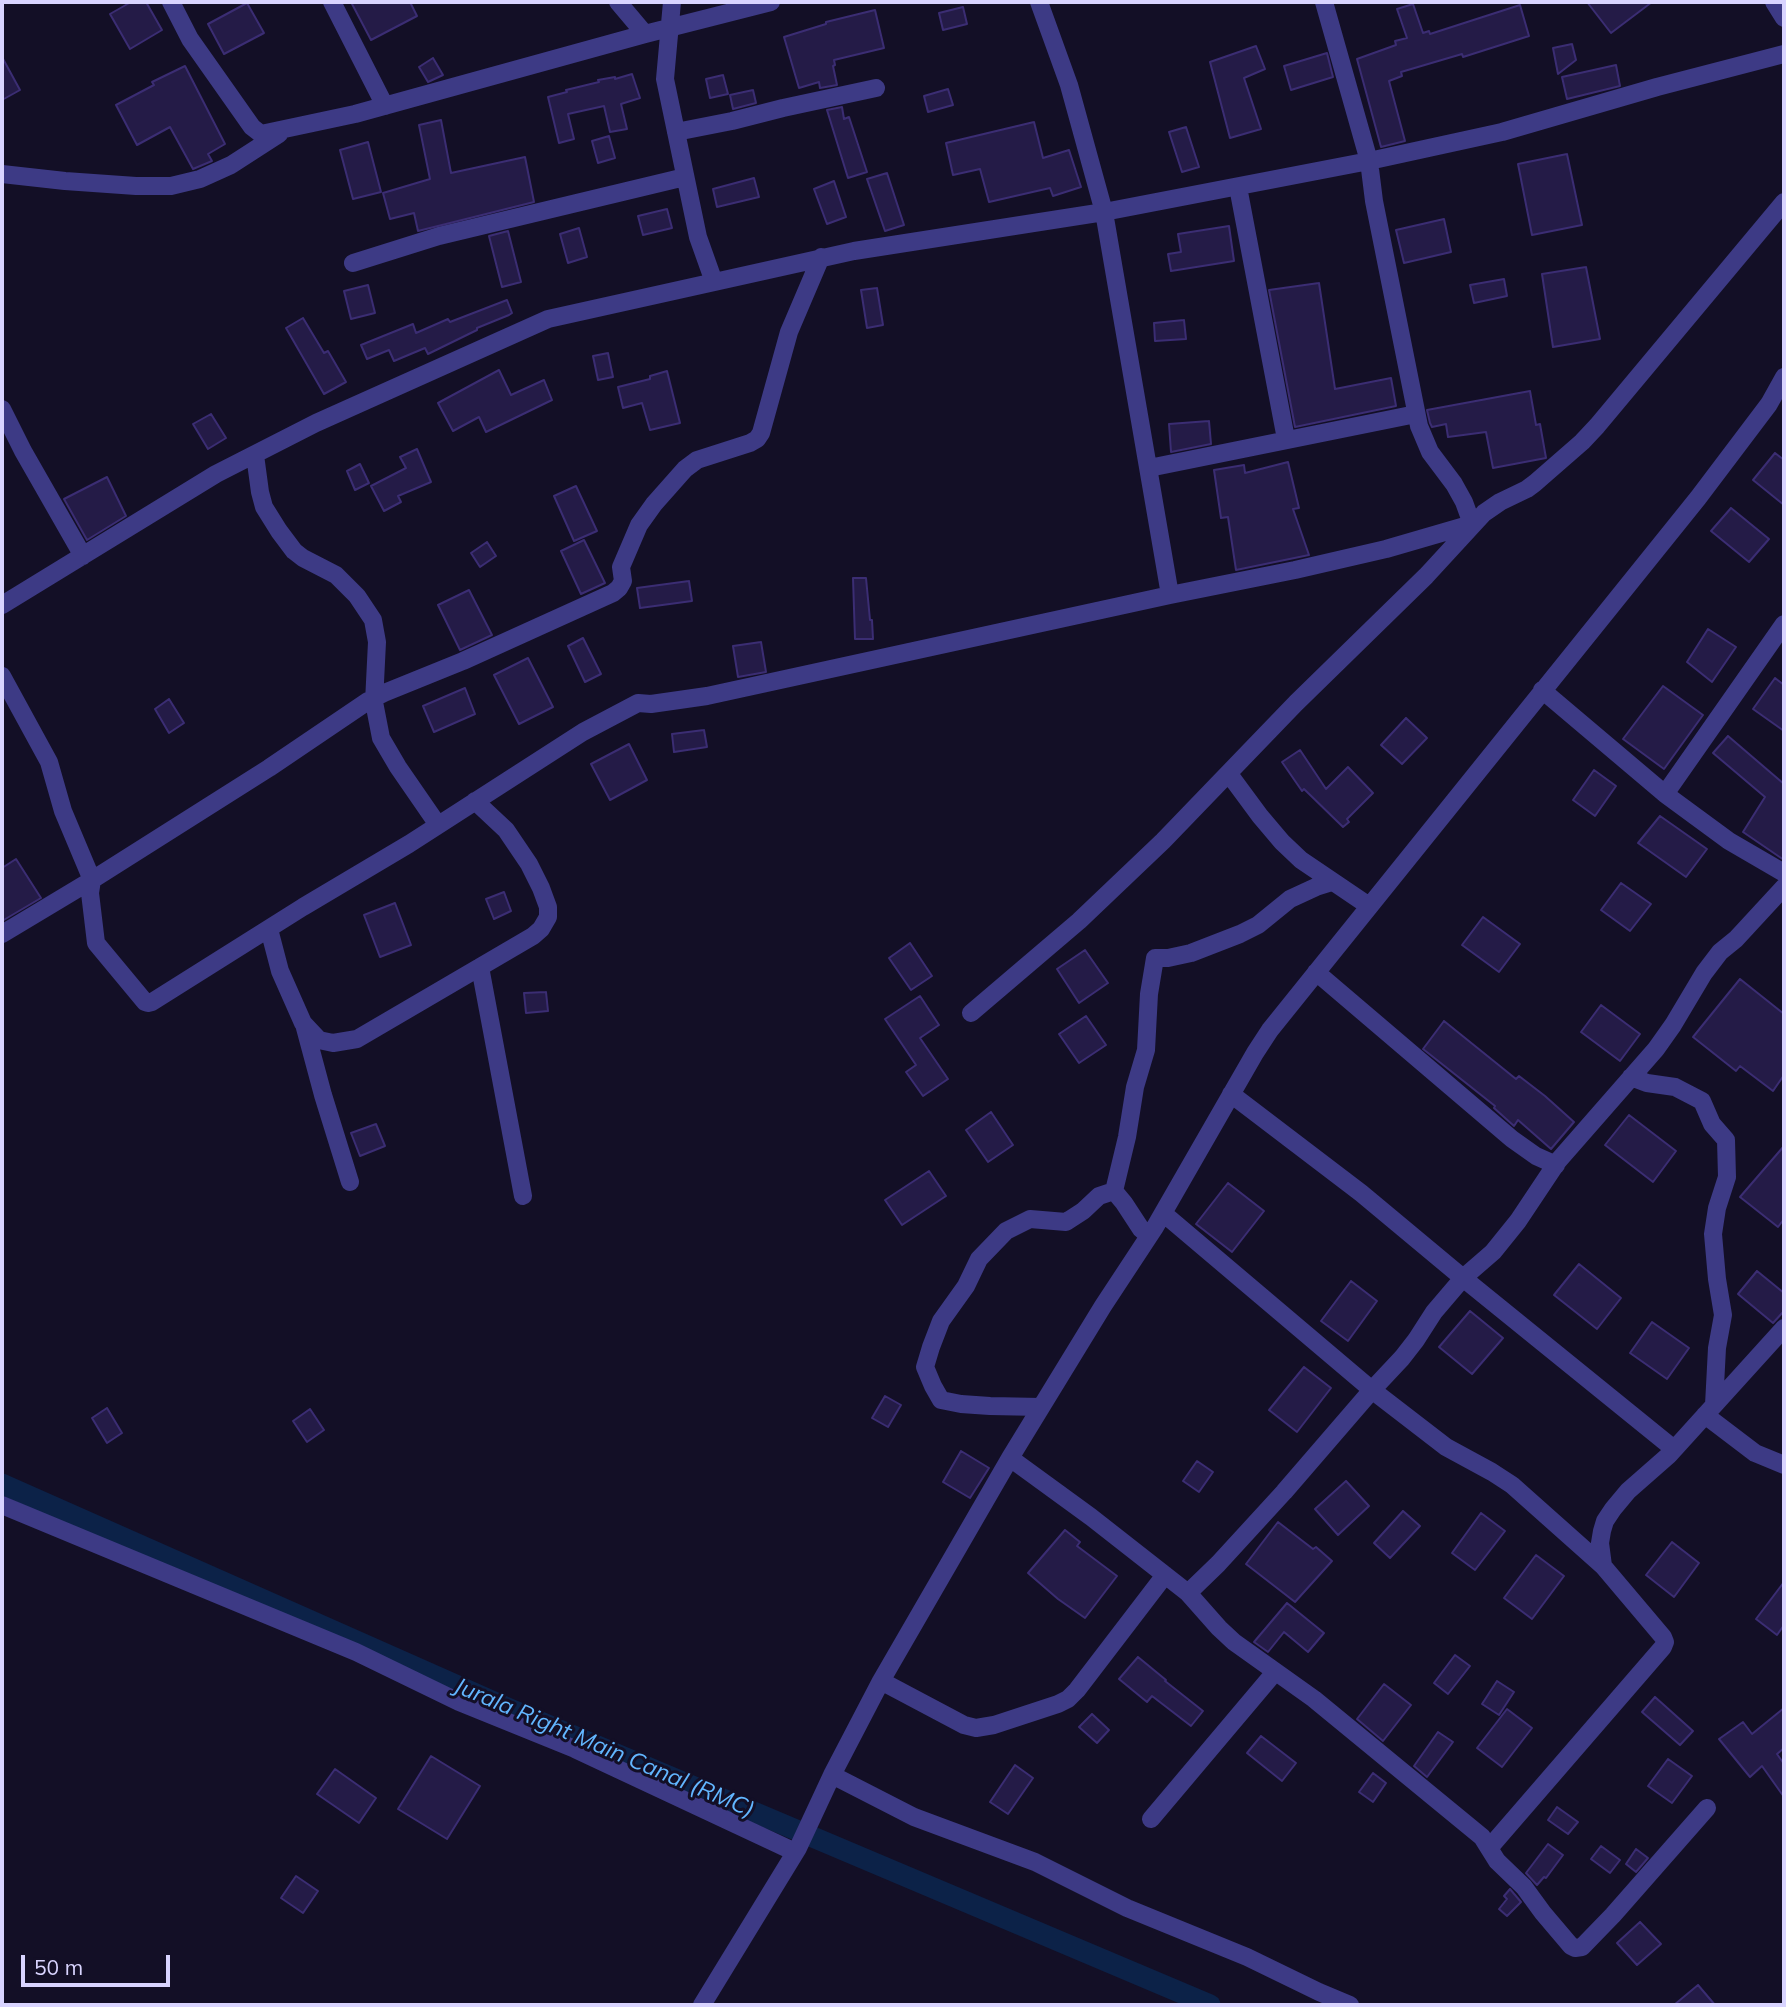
<!DOCTYPE html>
<html>
<head>
<meta charset="utf-8">
<style>
  body { margin:0 }
  #map { position:relative; width:1786px; height:2007px; overflow:hidden; background:#130f26; font-family:Mulish,sans-serif }
  canvas { display:block }
  .frame { position:absolute; inset:0; border:4px solid #d9d4ff; pointer-events:none }
  .scale { position:absolute; left:21px; top:1955px; width:149px; height:32px; box-sizing:border-box; border:4px solid #d9d4ff; border-top:0; padding-left:9px; font-size:21px; line-height:24px; white-space:nowrap; color:#d9d4ff; -webkit-text-stroke:5px #130f26; paint-order:stroke }
</style>
</head>
<body>
<div id="map">
<canvas width="1786" height="2007"></canvas>
<div class="frame"></div>
<div class="scale">50 m</div>
</div>
<script>
const c = document.querySelector('canvas').getContext('2d');
c.lineJoin = 'round';
function poly(rows) {
  const path = new Path2D();
  for (const r of rows) {
    path.moveTo(r[0], r[1]);
    for (let i = 2; i < r.length; i += 2) path.lineTo(r[i], r[i + 1]);
  }
  return path;
}
function stroke(path, color, width, dash) {
  c.strokeStyle = color;
  c.lineWidth = width;
  c.lineCap = dash ? 'butt' : 'round';
  c.setLineDash(dash || []);
  c.stroke(path);
}
function fillPath(path, color) {
  c.fillStyle = color;
  c.fill(path, 'evenodd');
}
function drawText(font, color, halo, rows, align = 'center') {
  c.font = font + ' Mulish,sans-serif';
  c.lineWidth = 6;
  c.setLineDash([]);
  c.textBaseline = 'middle';
  c.strokeStyle = halo;
  c.fillStyle = color;
  for (const [text, x, y, turn = 0] of rows) {
    c.save();
    c.translate(x, y);
    c.rotate((+turn || 0) * Math.PI / 180);
    c.textAlign = isNaN(turn) ? turn : align;
    if (halo) c.strokeText(text, 0, 0);
    c.fillText(text, 0, 0);
    c.restore();
  }
}
stroke(poly([
  [2,1484,510,1709,1210,2005]
]), '#0c2248', 21);
const building = poly([
  [131,2,146,2,162,30,130,49,110,14,131,2],
  [351,2,410,2,417,16,371,40,351,2],
  [1587,2,1652,2,1611,33,1587,2],
  [247,3,264,33,224,54,208,24,247,3],
  [1413,4,1423,33,1429,31,1430,34,1520,5,1529,36,1463,57,1462,54,1401,72,1402,76,1389,81,1405,141,1381,147,1357,59,1396,45,1395,41,1407,38,1397,9,1413,4],
  [963,7,967,24,943,30,939,13,963,7],
  [875,10,884,48,834,60,835,65,833,66,837,85,820,88,819,82,799,88,784,37,826,24,826,22,875,10],
  [1572,44,1576,60,1558,74,1553,48,1572,44],
  [1256,46,1265,69,1244,78,1261,129,1230,138,1210,62,1256,46],
  [1327,53,1333,77,1291,90,1284,66,1327,53],
  [2,57,20,90,2,100,2,57],
  [433,58,443,75,428,82,419,67,433,58],
  [1616,65,1620,86,1567,99,1562,77,1616,65],
  [185,66,225,144,208,154,212,161,193,169,170,127,137,145,116,105,154,85,152,82,185,66],
  [632,74,640,98,621,104,627,129,610,132,604,106,568,114,574,139,559,143,548,97,567,92,566,90,599,82,598,80,615,77,615,79,632,74],
  [723,75,728,94,710,98,706,79,723,75],
  [948,89,953,105,928,112,924,96,948,89],
  [753,90,756,103,733,109,730,95,753,90],
  [842,107,844,119,849,117,867,172,848,178,827,110,842,107],
  [441,120,451,173,525,157,534,202,418,231,414,213,390,219,383,193,430,179,419,125,441,120],
  [1034,122,1043,158,1069,150,1081,187,1053,196,1050,188,989,202,980,169,953,175,946,143,1034,122],
  [1186,127,1199,167,1182,172,1169,132,1186,127],
  [609,136,615,158,598,163,592,141,609,136],
  [368,142,381,192,353,199,340,150,368,142],
  [1567,154,1582,225,1532,235,1518,164,1567,154],
  [887,173,904,225,885,231,867,179,887,173],
  [754,178,759,197,717,207,713,189,754,178],
  [834,181,846,217,827,224,814,189,834,181],
  [667,209,672,228,643,235,638,216,667,209],
  [1444,219,1451,252,1404,263,1396,230,1444,219],
  [1229,226,1234,261,1171,271,1168,254,1181,252,1178,234,1229,226],
  [579,228,587,257,568,263,560,234,579,228],
  [508,231,521,282,502,287,489,236,508,231],
  [1586,267,1600,339,1553,347,1542,274,1586,267],
  [1504,279,1507,296,1474,303,1470,285,1504,279],
  [1319,283,1335,389,1391,378,1396,406,1295,427,1269,290,1319,283],
  [368,285,375,313,351,319,344,291,368,285],
  [877,288,883,325,867,328,861,290,877,288],
  [507,300,512,313,509,315,477,328,477,330,428,354,425,348,394,361,389,350,367,359,361,345,413,324,416,333,448,319,450,322,507,300],
  [303,318,324,353,328,351,346,382,324,394,286,328,303,318],
  [1184,320,1186,339,1155,341,1154,323,1184,320],
  [608,353,613,377,598,380,593,356,608,353],
  [499,370,511,395,544,380,552,400,486,432,479,417,453,431,438,403,499,370],
  [667,371,680,423,650,430,642,403,623,408,618,387,650,379,650,376,667,371],
  [1530,391,1536,425,1540,424,1546,458,1493,468,1486,432,1448,437,1446,424,1432,427,1430,423,1427,410,1530,391],
  [211,414,226,438,208,449,193,424,211,414],
  [1209,421,1211,444,1171,452,1169,424,1209,421],
  [417,449,431,482,398,496,401,502,384,511,371,486,406,468,400,457,417,449],
  [1775,453,1784,460,1784,505,1753,480,1775,453],
  [1288,462,1299,508,1293,509,1309,555,1236,570,1228,517,1221,518,1214,470,1244,465,1245,473,1288,462],
  [360,464,369,483,355,490,347,471,360,464],
  [107,477,126,516,87,540,64,499,107,477],
  [576,486,597,531,574,541,554,496,576,486],
  [1731,508,1769,539,1749,562,1711,531,1731,508],
  [584,540,605,583,581,594,561,551,584,540],
  [487,542,496,556,480,567,471,553,487,542],
  [853,578,866,578,870,620,872,620,873,639,855,639,853,578],
  [689,581,692,601,640,608,637,588,689,581],
  [469,590,492,635,460,650,438,605,469,590],
  [1708,629,1736,647,1712,682,1687,662,1708,629],
  [583,638,601,674,585,682,568,646,583,638],
  [761,642,766,672,738,677,733,646,761,642],
  [528,658,553,707,519,724,494,675,528,658],
  [1775,678,1784,685,1784,731,1753,709,1775,678],
  [1663,686,1703,715,1664,769,1623,739,1663,686],
  [465,688,475,714,434,732,423,706,465,688],
  [169,699,184,723,169,733,155,709,169,699],
  [1406,718,1427,738,1402,764,1381,745,1406,718],
  [704,730,707,747,674,752,672,734,704,730],
  [1728,736,1784,784,1784,860,1743,832,1765,797,1713,753,1728,736],
  [629,744,647,780,610,800,591,764,629,744],
  [1300,750,1326,789,1348,767,1373,793,1347,819,1349,822,1343,827,1304,789,1302,791,1282,762,1300,750],
  [1594,770,1616,786,1595,816,1573,800,1594,770],
  [1660,816,1707,849,1686,877,1638,843,1660,816],
  [16,859,41,898,2,921,2,868,16,859],
  [1621,883,1651,904,1630,931,1601,910,1621,883],
  [504,892,511,911,494,919,486,899,504,892],
  [395,903,411,945,380,957,364,915,395,903],
  [1483,917,1520,944,1499,972,1462,945,1483,917],
  [910,943,932,976,911,990,889,958,910,943],
  [1085,950,1108,983,1079,1003,1057,969,1085,950],
  [1740,979,1784,1014,1784,1075,1773,1091,1740,1066,1736,1071,1693,1037,1740,979],
  [546,992,548,1011,526,1013,524,993,546,992],
  [920,996,939,1025,920,1038,948,1079,923,1096,906,1072,916,1065,885,1019,920,996],
  [1601,1005,1640,1034,1620,1061,1581,1032,1601,1005],
  [1086,1016,1106,1045,1079,1063,1059,1034,1086,1016],
  [1444,1021,1516,1079,1519,1076,1545,1096,1574,1122,1551,1149,1518,1120,1514,1126,1494,1108,1495,1106,1423,1049,1444,1021],
  [991,1112,1013,1145,988,1162,966,1130,991,1112],
  [1629,1115,1676,1151,1653,1182,1605,1145,1629,1115],
  [376,1124,385,1146,360,1156,351,1133,376,1124],
  [1784,1146,1784,1219,1778,1227,1740,1197,1784,1146],
  [929,1171,946,1196,902,1225,885,1200,929,1171],
  [1228,1183,1264,1211,1232,1252,1196,1224,1228,1183],
  [1579,1264,1621,1298,1597,1329,1554,1295,1579,1264],
  [1757,1271,1784,1293,1784,1311,1773,1323,1738,1294,1757,1271],
  [1351,1281,1377,1301,1348,1341,1321,1321,1351,1281],
  [1470,1311,1503,1338,1472,1374,1439,1347,1470,1311],
  [1652,1322,1689,1348,1667,1379,1630,1353,1652,1322],
  [1304,1367,1331,1388,1297,1432,1269,1410,1304,1367],
  [885,1396,901,1405,888,1427,872,1418,885,1396],
  [107,1408,122,1433,107,1443,92,1418,107,1408],
  [310,1409,324,1430,307,1442,293,1421,310,1409],
  [961,1451,989,1468,970,1498,943,1482,961,1451],
  [1197,1461,1213,1472,1199,1492,1183,1481,1197,1461],
  [1346,1481,1369,1506,1338,1535,1315,1509,1346,1481],
  [1403,1511,1420,1526,1390,1558,1374,1543,1403,1511],
  [1481,1513,1505,1531,1475,1570,1452,1553,1481,1513],
  [1278,1522,1313,1549,1316,1547,1332,1561,1295,1602,1246,1564,1278,1522],
  [1065,1530,1080,1542,1077,1546,1117,1576,1085,1618,1058,1599,1028,1573,1065,1530],
  [1672,1542,1699,1563,1674,1597,1646,1575,1672,1542],
  [1536,1555,1564,1576,1532,1619,1504,1598,1536,1555],
  [1784,1582,1784,1625,1777,1635,1756,1619,1784,1582],
  [1287,1603,1324,1633,1308,1652,1284,1632,1268,1652,1254,1642,1287,1603],
  [1455,1655,1470,1666,1448,1694,1434,1683,1455,1655],
  [1138,1657,1166,1680,1165,1681,1203,1711,1191,1726,1152,1696,1147,1702,1119,1679,1138,1657],
  [1497,1681,1514,1692,1499,1715,1482,1704,1497,1681],
  [1384,1684,1411,1705,1383,1741,1357,1719,1384,1684],
  [1655,1697,1693,1731,1680,1745,1642,1712,1655,1697],
  [1784,1708,1784,1748,1777,1754,1784,1764,1784,1797,1762,1766,1750,1777,1719,1739,1743,1722,1752,1734,1784,1708],
  [1507,1709,1532,1728,1502,1767,1477,1748,1507,1709],
  [1092,1714,1109,1730,1097,1743,1079,1727,1092,1714],
  [1438,1732,1453,1742,1427,1777,1414,1766,1438,1732],
  [1261,1736,1296,1763,1282,1781,1247,1753,1261,1736],
  [431,1756,480,1786,447,1839,398,1809,431,1756],
  [1668,1759,1692,1776,1672,1803,1648,1786,1668,1759],
  [1015,1765,1033,1778,1008,1814,990,1802,1015,1765],
  [335,1769,376,1798,359,1823,317,1794,335,1769],
  [1373,1773,1386,1783,1373,1802,1359,1792,1373,1773],
  [1557,1807,1578,1822,1568,1834,1548,1820,1557,1807],
  [1548,1844,1563,1855,1546,1878,1544,1877,1537,1885,1526,1873,1548,1844],
  [1601,1846,1620,1860,1610,1873,1591,1859,1601,1846],
  [1636,1849,1648,1858,1636,1872,1626,1864,1636,1849],
  [296,1876,318,1891,303,1913,281,1898,296,1876],
  [1510,1889,1521,1902,1507,1916,1499,1909,1507,1899,1504,1896,1510,1889],
  [1640,1922,1661,1944,1637,1965,1617,1943,1640,1922],
  [1698,1985,1715,2005,1674,2005,1698,1985]
]);
fillPath(building, '#241b47');
stroke(building, '#3b2d73', 2);
stroke(poly([
  [171,2,190,39,252,127,261,134,355,114,645,34,771,2],
  [332,2,385,106],
  [618,2,645,34],
  [672,2,665,79,698,237,714,282],
  [1039,2,1069,85,1104,212,1170,595],
  [1774,2,1784,18],
  [676,132,732,121,783,108,876,88],
  [2,174,65,181,136,186,171,186,200,179,231,165,279,134],
  [1238,187,1286,439],
  [353,263,439,236,685,177],
  [2,409,23,451,83,556],
  [255,455,260,492,264,507,279,531,294,551,303,558,336,575,357,596,373,620,377,642,374,702,381,738,398,767,438,825],
  [1149,468,1416,414],
  [2,605,216,474,316,423,548,319,854,251,1104,212,1369,161,1502,132,1657,87,1784,54],
  [2,676,49,762,63,811,92,880,90,893,96,943,145,1002,148,1003,152,1002,303,907,409,844,583,732,638,703,651,704,707,696,1170,595,1295,570,1386,549,1472,524,1464,502,1454,484,1430,452,1419,426,1374,201,1369,161,1324,2],
  [1542,690,1665,794,1729,841,1784,873],
  [1229,774,1260,816,1282,842,1301,860,1369,906],
  [1665,794,1784,624],
  [269,929,280,971,303,1023,319,1040,333,1043,357,1039,533,936,541,929,548,917,548,907,541,888,529,864,506,830,475,801],
  [2,934,92,880,269,768,368,701,384,693,463,661,613,593,619,588,623,581,621,567,639,525,654,504,685,469,697,460,750,443,757,439,761,433,789,332,821,257],
  [480,967,523,1196],
  [1316,972,1512,1139,1536,1156,1556,1165],
  [971,1013,1079,921,1163,841,1296,703,1426,576,1484,513,1500,502,1527,489,1535,483,1582,442,1597,426,1784,202],
  [305,1028,323,1095,350,1182],
  [1631,1077,1647,1083,1675,1087,1702,1101,1712,1124,1726,1140,1727,1177,1717,1208,1713,1234,1717,1279,1723,1315,1717,1348,1714,1405],
  [1231,1094,1361,1193,1463,1278,1674,1449],
  [1163,1213,1372,1390,1446,1447,1492,1472,1512,1485,1603,1566,1663,1637,1665,1642,1663,1647,1490,1847],
  [1149,1236,1141,1229,1124,1203,1114,1191,1127,1137,1135,1087,1146,1050,1149,994,1155,958,1168,958,1191,953,1240,934,1258,925,1290,899,1316,887,1332,882],
  [1041,1407,990,1406,961,1404,941,1400,933,1386,925,1367,931,1347,941,1321,966,1286,979,1259,1006,1231,1030,1219,1066,1222,1083,1211,1099,1196,1114,1191],
  [1705,1415,1755,1453,1784,1465],
  [1010,1458,1091,1517,1188,1593,1219,1628,1234,1642,1314,1699,1482,1837,1497,1861,1524,1887,1543,1913,1571,1946,1575,1948,1582,1947,1613,1915,1707,1808],
  [2,1505,356,1652,459,1702,575,1749,795,1852],
  [1603,1566,1600,1543,1602,1531,1605,1521,1613,1509,1628,1491,1669,1455,1784,1328],
  [1188,1593,1218,1564,1284,1492,1372,1390,1402,1358,1416,1340,1434,1312,1463,1278,1493,1252,1518,1221,1558,1161,1656,1049,1673,1025,1704,973,1720,952,1736,939,1784,887],
  [881,1681,964,1725,976,1728,994,1725,1058,1704,1068,1699,1077,1690,1165,1575],
  [832,1775,914,1817,1035,1862,1127,1908,1247,1957,1319,1992,1350,2005],
  [1151,1819,1275,1672],
  [702,2005,798,1848,832,1775,881,1681,1010,1458,1103,1306,1155,1227,1255,1053,1270,1030,1698,498,1769,404,1784,377]
]), '#3d3a85', 18);
drawText('italic 23px', '#62b6ff', '#130f26', [
  ["Jurala Right Main Canal (RMC)",604,1748,23]
]);
</script>
</body>
</html>
